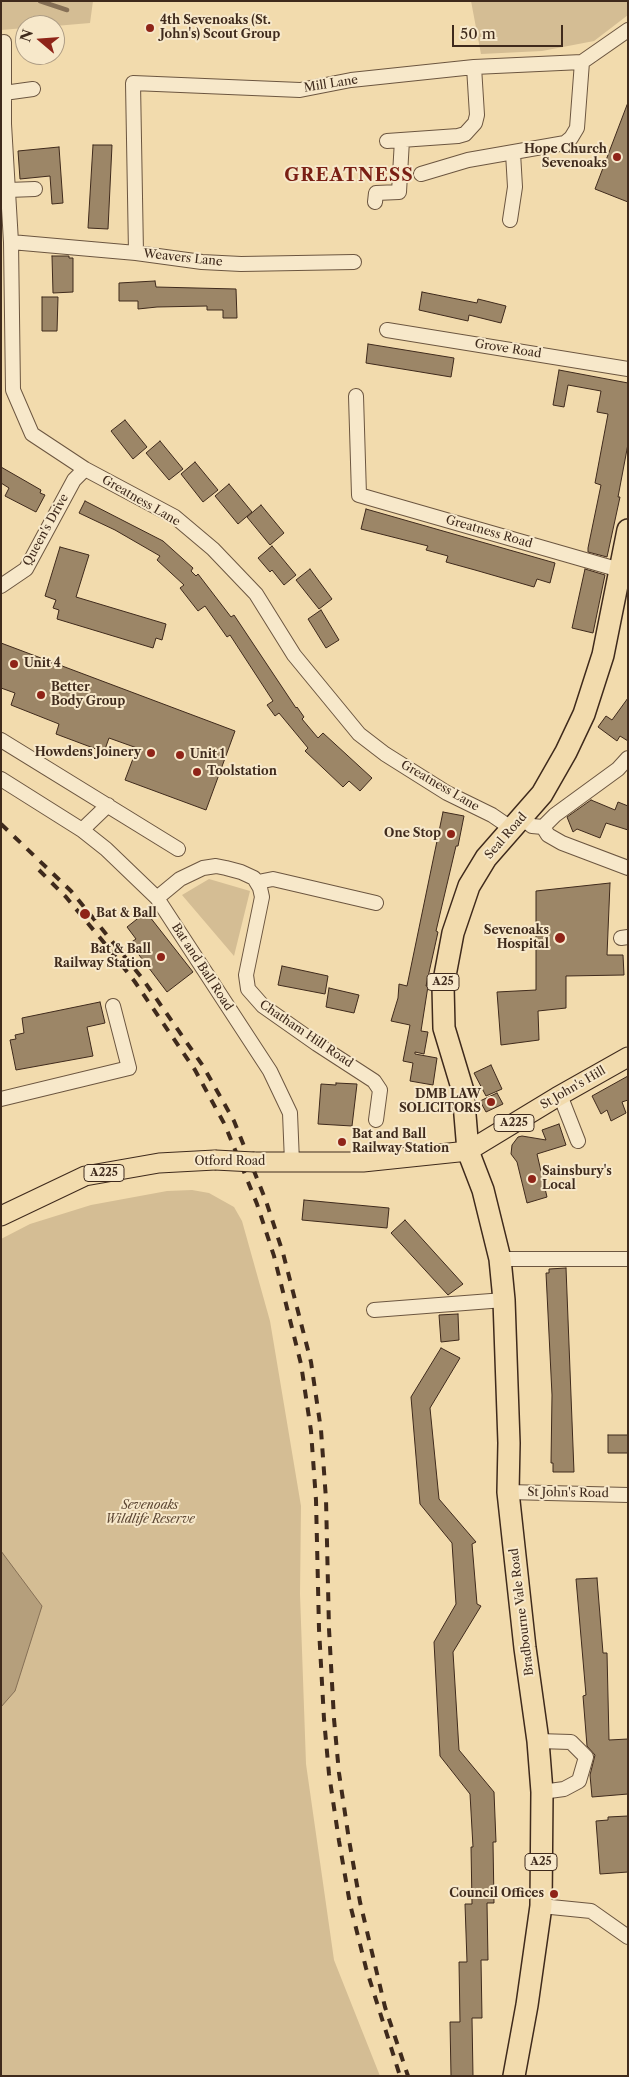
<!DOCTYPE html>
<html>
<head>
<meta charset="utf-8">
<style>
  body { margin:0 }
  #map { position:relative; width:629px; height:2077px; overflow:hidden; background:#f2dbad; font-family:"Libre Caslon Text",serif }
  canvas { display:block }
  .frame { position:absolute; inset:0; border:2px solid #3f2a1c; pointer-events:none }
  .north { position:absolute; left:15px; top:15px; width:50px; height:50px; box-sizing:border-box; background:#f7e8ca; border:1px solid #ad9c84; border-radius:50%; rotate:288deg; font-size:14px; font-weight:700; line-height:20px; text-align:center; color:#3f2a1c }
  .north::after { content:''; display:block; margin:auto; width:18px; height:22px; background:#8f2418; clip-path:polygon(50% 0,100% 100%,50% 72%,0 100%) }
  .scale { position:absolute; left:452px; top:25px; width:111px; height:22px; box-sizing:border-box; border:2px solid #3f2a1c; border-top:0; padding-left:6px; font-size:15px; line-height:18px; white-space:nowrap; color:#3f2a1c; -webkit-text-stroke:4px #f7e8ca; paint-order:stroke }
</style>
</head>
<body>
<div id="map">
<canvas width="629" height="2077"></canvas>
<div class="frame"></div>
<div class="north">N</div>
<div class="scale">50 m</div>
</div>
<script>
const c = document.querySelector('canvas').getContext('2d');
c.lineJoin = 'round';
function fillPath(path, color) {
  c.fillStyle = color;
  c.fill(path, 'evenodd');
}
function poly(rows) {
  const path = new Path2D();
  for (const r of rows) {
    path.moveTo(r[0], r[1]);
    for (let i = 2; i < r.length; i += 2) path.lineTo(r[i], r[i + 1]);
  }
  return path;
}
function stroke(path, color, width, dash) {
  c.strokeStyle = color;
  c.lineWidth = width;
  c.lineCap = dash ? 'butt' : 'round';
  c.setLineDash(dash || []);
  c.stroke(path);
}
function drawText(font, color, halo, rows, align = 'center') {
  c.font = font + ' "Libre Caslon Text",serif';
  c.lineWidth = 4;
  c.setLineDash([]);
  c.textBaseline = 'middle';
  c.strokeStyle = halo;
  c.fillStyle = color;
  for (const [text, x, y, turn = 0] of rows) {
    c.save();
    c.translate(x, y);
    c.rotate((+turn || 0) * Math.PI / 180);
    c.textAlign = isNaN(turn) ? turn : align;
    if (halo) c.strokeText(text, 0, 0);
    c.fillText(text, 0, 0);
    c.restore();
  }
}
fillPath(poly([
  [1,1,93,1,90,23,55,26,25,25,25,28,1,30],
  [471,1,628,1,628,15,594,41,542,51,481,54],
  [209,879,250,891,234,956,182,895],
  [192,1190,209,1193,234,1207,242,1221,270,1321,301,1506,300,1594,306,1764,334,1960,380,2076,1,2076,1,1239,30,1224,91,1205,167,1191]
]), '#d4bd94');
const water = poly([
  [1,1551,42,1606,15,1691,1,1707,1,1551]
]);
fillPath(water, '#b59f7c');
stroke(water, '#867056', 1);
stroke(poly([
  [40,1,67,10]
]), '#867056', 4.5);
const building = poly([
  [627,105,628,105,628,202,595,189,627,105],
  [93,145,112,145,108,229,88,228,93,145],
  [59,147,63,203,52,204,50,176,20,179,18,151,59,147],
  [52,256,69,256,69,258,73,258,73,292,53,293,52,256],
  [155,281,156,287,236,289,237,318,223,318,223,310,207,310,207,306,157,307,138,309,138,301,119,301,119,283,155,281],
  [422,292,477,303,478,299,506,306,501,323,469,315,468,321,419,310,422,292],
  [42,297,58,297,57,331,42,331,42,297],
  [368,344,454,358,451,377,366,363,368,344],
  [559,370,628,383,628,444,618,497,620,497,607,557,588,552,588,548,601,485,595,483,608,414,597,412,601,391,568,385,564,407,553,405,559,370],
  [125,420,147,447,133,459,111,431,125,420],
  [160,441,183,469,169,480,146,453,160,441],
  [195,462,218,490,203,502,181,474,195,462],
  [1,467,41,490,40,493,45,495,36,512,5,496,9,488,1,483,1,467],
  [229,484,252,512,238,524,215,496,229,484],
  [85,501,163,541,193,568,191,571,196,576,198,574,231,617,234,615,296,708,297,707,304,717,302,719,318,738,323,733,372,778,360,791,349,781,343,787,305,751,308,748,279,713,275,716,267,705,273,701,230,635,227,637,205,606,198,611,180,588,184,585,157,560,160,556,115,530,79,513,85,501],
  [261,505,284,533,270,545,247,517,261,505],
  [366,509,555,563,550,583,537,579,534,587,475,570,446,562,448,556,426,550,428,546,361,529,366,509],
  [272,546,296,575,284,585,272,570,270,572,258,558,272,546],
  [60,547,89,555,76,597,166,624,162,640,156,638,153,648,57,619,59,610,53,608,56,600,45,596,60,547],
  [310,569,332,599,319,609,296,580,310,569],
  [585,569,605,575,593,633,572,628,585,569],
  [321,610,339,640,326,648,308,619,321,610],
  [1,643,235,731,206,810,125,780,137,748,109,738,104,752,56,734,59,724,11,705,15,693,1,688,1,643],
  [628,698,628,741,620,736,617,741,598,727,606,716,612,720,628,698],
  [591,800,615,810,618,802,628,806,628,830,606,823,600,838,577,829,573,832,567,817,591,800],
  [443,812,464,816,458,846,456,846,436,931,438,932,426,986,428,986,421,1031,428,1032,424,1054,415,1052,415,1054,437,1058,433,1085,410,1081,413,1063,403,1061,410,1025,391,1021,398,998,399,984,407,986,443,812],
  [610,883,607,955,623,955,624,975,566,976,566,1008,538,1011,539,1040,501,1045,497,992,536,990,536,891,610,883],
  [146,912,193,972,167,992,130,943,136,939,127,927,146,912],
  [282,966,328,976,325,994,278,985,282,966],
  [329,988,359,995,354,1013,326,1007,329,988],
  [100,1002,105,1023,87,1027,93,1056,16,1070,10,1040,16,1039,15,1035,24,1033,22,1018,100,1002],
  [491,1065,502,1089,486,1096,474,1073,491,1065],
  [628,1076,628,1100,622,1102,626,1113,611,1121,607,1110,601,1114,592,1096,628,1076],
  [336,1083,357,1084,352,1126,318,1124,321,1084,336,1085,336,1083],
  [497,1093,503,1104,486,1112,480,1101,497,1093],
  [559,1124,566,1145,537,1154,547,1197,527,1203,517,1162,511,1154,512,1145,518,1137,522,1136,546,1140,542,1130,559,1124],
  [304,1200,389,1208,387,1228,302,1220,304,1200],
  [405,1220,463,1284,448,1295,391,1233,405,1220],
  [566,1268,574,1472,553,1472,553,1463,551,1463,552,1395,546,1273,549,1273,549,1269,566,1268],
  [458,1314,459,1340,441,1342,439,1315,458,1314],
  [441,1348,460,1358,430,1408,439,1499,476,1542,472,1544,477,1604,481,1606,453,1652,459,1750,494,1792,496,1842,493,1842,494,1903,487,1903,488,1960,481,1960,482,2018,472,2018,473,2076,451,2076,450,2022,460,2022,459,1962,467,1962,465,1904,472,1904,471,1847,473,1847,470,1794,440,1756,434,1642,456,1604,452,1543,420,1504,411,1397,441,1348],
  [608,1435,628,1435,628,1453,608,1453,608,1435],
  [597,1578,603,1653,607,1653,609,1740,628,1739,628,1794,592,1797,590,1775,595,1755,587,1746,583,1696,586,1695,576,1579,597,1578],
  [628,1816,628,1872,600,1874,596,1821,608,1820,608,1817,628,1816]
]);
fillPath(building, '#9c8667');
stroke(building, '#3f2a1c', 1);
const minor = poly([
  [4,42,4,124,11,242,13,390,32,434,85,469,175,517,213,549,256,594,294,655,359,734,385,754,447,793,492,815,511,828],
  [4,93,33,89],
  [387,141,458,136,465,134,475,123,477,115,474,67],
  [421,174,468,160,565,143,571,138,577,128,582,62],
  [8,190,35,189],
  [375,202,376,193,399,192,402,140],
  [510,220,515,187,513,153],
  [11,242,136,253,202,262,241,264,354,262],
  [136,253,133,83,300,90,351,80,474,67,582,62,628,30],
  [387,330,628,369],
  [356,396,359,495,620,570],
  [1,586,26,569,74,480,85,469],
  [1,740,178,849],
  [1,779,82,830,106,849,157,898,270,1071,290,1113,292,1162],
  [521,817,532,826,543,827,555,815,618,769,628,758],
  [543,827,548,835,562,843,628,868],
  [82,830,108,805],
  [258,882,273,879,376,903],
  [157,898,180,879,203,868,216,866,226,868,241,872,254,878,260,888,262,897,246,975,248,989,263,1006,317,1044,374,1081,380,1090,376,1120],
  [621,938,628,937],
  [560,1095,578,1141],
  [1,1099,129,1068,113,1006],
  [500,1259,628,1259],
  [374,1310,504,1300],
  [508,1492,628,1495],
  [538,1741,571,1742,586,1757,579,1781,564,1789,542,1792],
  [541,1906,591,1911,628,1937]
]);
const major = poly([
  [254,1162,363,1162,468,1151,557,1097,628,1057],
  [1,1216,85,1176,159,1163,215,1160]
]);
const highway = poly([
  [514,2076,527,2005,541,1906,542,1792,538,1741,525,1648,508,1492,509,1443,504,1300,500,1259,483,1190,468,1151,463,1091,444,1028,443,986,453,933,469,886,486,858,542,794,566,752,584,714,603,655,628,530]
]);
stroke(minor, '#6c5640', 16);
stroke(major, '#3f2a1c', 21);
stroke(highway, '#3f2a1c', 24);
stroke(minor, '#f7e8ca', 14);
stroke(major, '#f2dbad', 19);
stroke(highway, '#f2dbad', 21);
stroke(poly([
  [1,824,71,891,142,978,203,1066,234,1121,266,1201,283,1253,311,1362,321,1430,326,1499,329,1629,334,1719,339,1773,349,1840,360,1902,385,2007,408,2076],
  [39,870,66,897,106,945,135,982,195,1070,225,1125,257,1204,274,1256,301,1364,311,1431,316,1500,319,1629,324,1719,329,1774,339,1841,350,1904,366,1968,400,2076]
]), '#3f2a1c', 4, [9, 9]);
const majorBridge = poly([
  [215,1160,254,1162]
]);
stroke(majorBridge, '#3f2a1c', 21, []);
stroke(majorBridge, '#f2dbad', 19);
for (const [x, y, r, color] of [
  [150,28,5,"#8f2418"],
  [617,157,5,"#8f2418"],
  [14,664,5,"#8f2418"],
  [41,695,5,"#8f2418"],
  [151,753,5,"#8f2418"],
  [180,755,5,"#8f2418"],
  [197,772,5,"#8f2418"],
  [451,834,5,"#8f2418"],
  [85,914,6,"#8f2418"],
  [560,938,6,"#8f2418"],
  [161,957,5,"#8f2418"],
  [491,1102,5,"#8f2418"],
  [342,1142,5,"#8f2418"],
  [532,1179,5,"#8f2418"],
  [554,1894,5,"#8f2418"]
]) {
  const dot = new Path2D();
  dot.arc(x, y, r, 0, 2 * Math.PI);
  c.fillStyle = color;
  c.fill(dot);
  stroke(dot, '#f7e8ca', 2);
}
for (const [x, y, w] of [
  [443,982,32],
  [514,1123,40],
  [104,1173,40],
  [541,1862,32]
]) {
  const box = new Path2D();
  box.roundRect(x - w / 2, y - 8.5, w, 17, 4);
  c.fillStyle = '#f7e8ca';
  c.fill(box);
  stroke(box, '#3f2a1c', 1);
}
drawText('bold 11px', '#3f2a1c', null, [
  ["A25",443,982],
  ["A225",514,1123],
  ["A225",104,1173],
  ["A25",541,1862]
]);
drawText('bold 12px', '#3f2a1c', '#f7e8ca', [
  ["4th Sevenoaks (St.",160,21],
  ["John's) Scout Group",160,35],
  ["Hope Church",607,150,"right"],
  ["Sevenoaks",607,164,"right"],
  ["Unit 4",24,664],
  ["Better",51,688],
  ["Body Group",51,702],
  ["Howdens Joinery",141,753,"right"],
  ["Unit 1",190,755],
  ["Toolstation",207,772],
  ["One Stop",441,834,"right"],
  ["Bat & Ball",96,914],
  ["Sevenoaks",549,931,"right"],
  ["Hospital",549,945,"right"],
  ["Bat & Ball",151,950,"right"],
  ["Railway Station",151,964,"right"],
  ["DMB LAW",481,1095,"right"],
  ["SOLICITORS",481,1109,"right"],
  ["Bat and Ball",352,1135],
  ["Railway Station",352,1149],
  ["Sainsbury's",542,1172],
  ["Local",542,1186],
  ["Council Offices",544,1894,"right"]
], 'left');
drawText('12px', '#3f2a1c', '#f7e8ca', [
  ["Mill Lane",331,84,-9],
  ["Weavers Lane",183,258,6],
  ["Grove Road",508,349,9],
  ["Greatness Lane",141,501,30],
  ["Queen's Drive",46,530,-61],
  ["Greatness Road",489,532,16],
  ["Greatness Lane",440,786,30],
  ["Seal Road",506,836,-49],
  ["Bat and Ball Road",202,967,57],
  ["Chatham Hill Road",306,1034,34],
  ["St John's Hill",573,1088,-30],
  ["Otford Road",230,1162],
  ["St John's Road",568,1493,1],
  ["Bradbourne Vale Road",522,1612,-97]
]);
drawText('italic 12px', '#5d4734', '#f7e8ca', [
  ["Sevenoaks",150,1506],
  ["Wildlife Reserve",150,1520]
]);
c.letterSpacing = '1px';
drawText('bold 18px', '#7a1f14', '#f7e8ca', [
  ["GREATNESS",349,176]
]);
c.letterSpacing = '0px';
</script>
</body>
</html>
